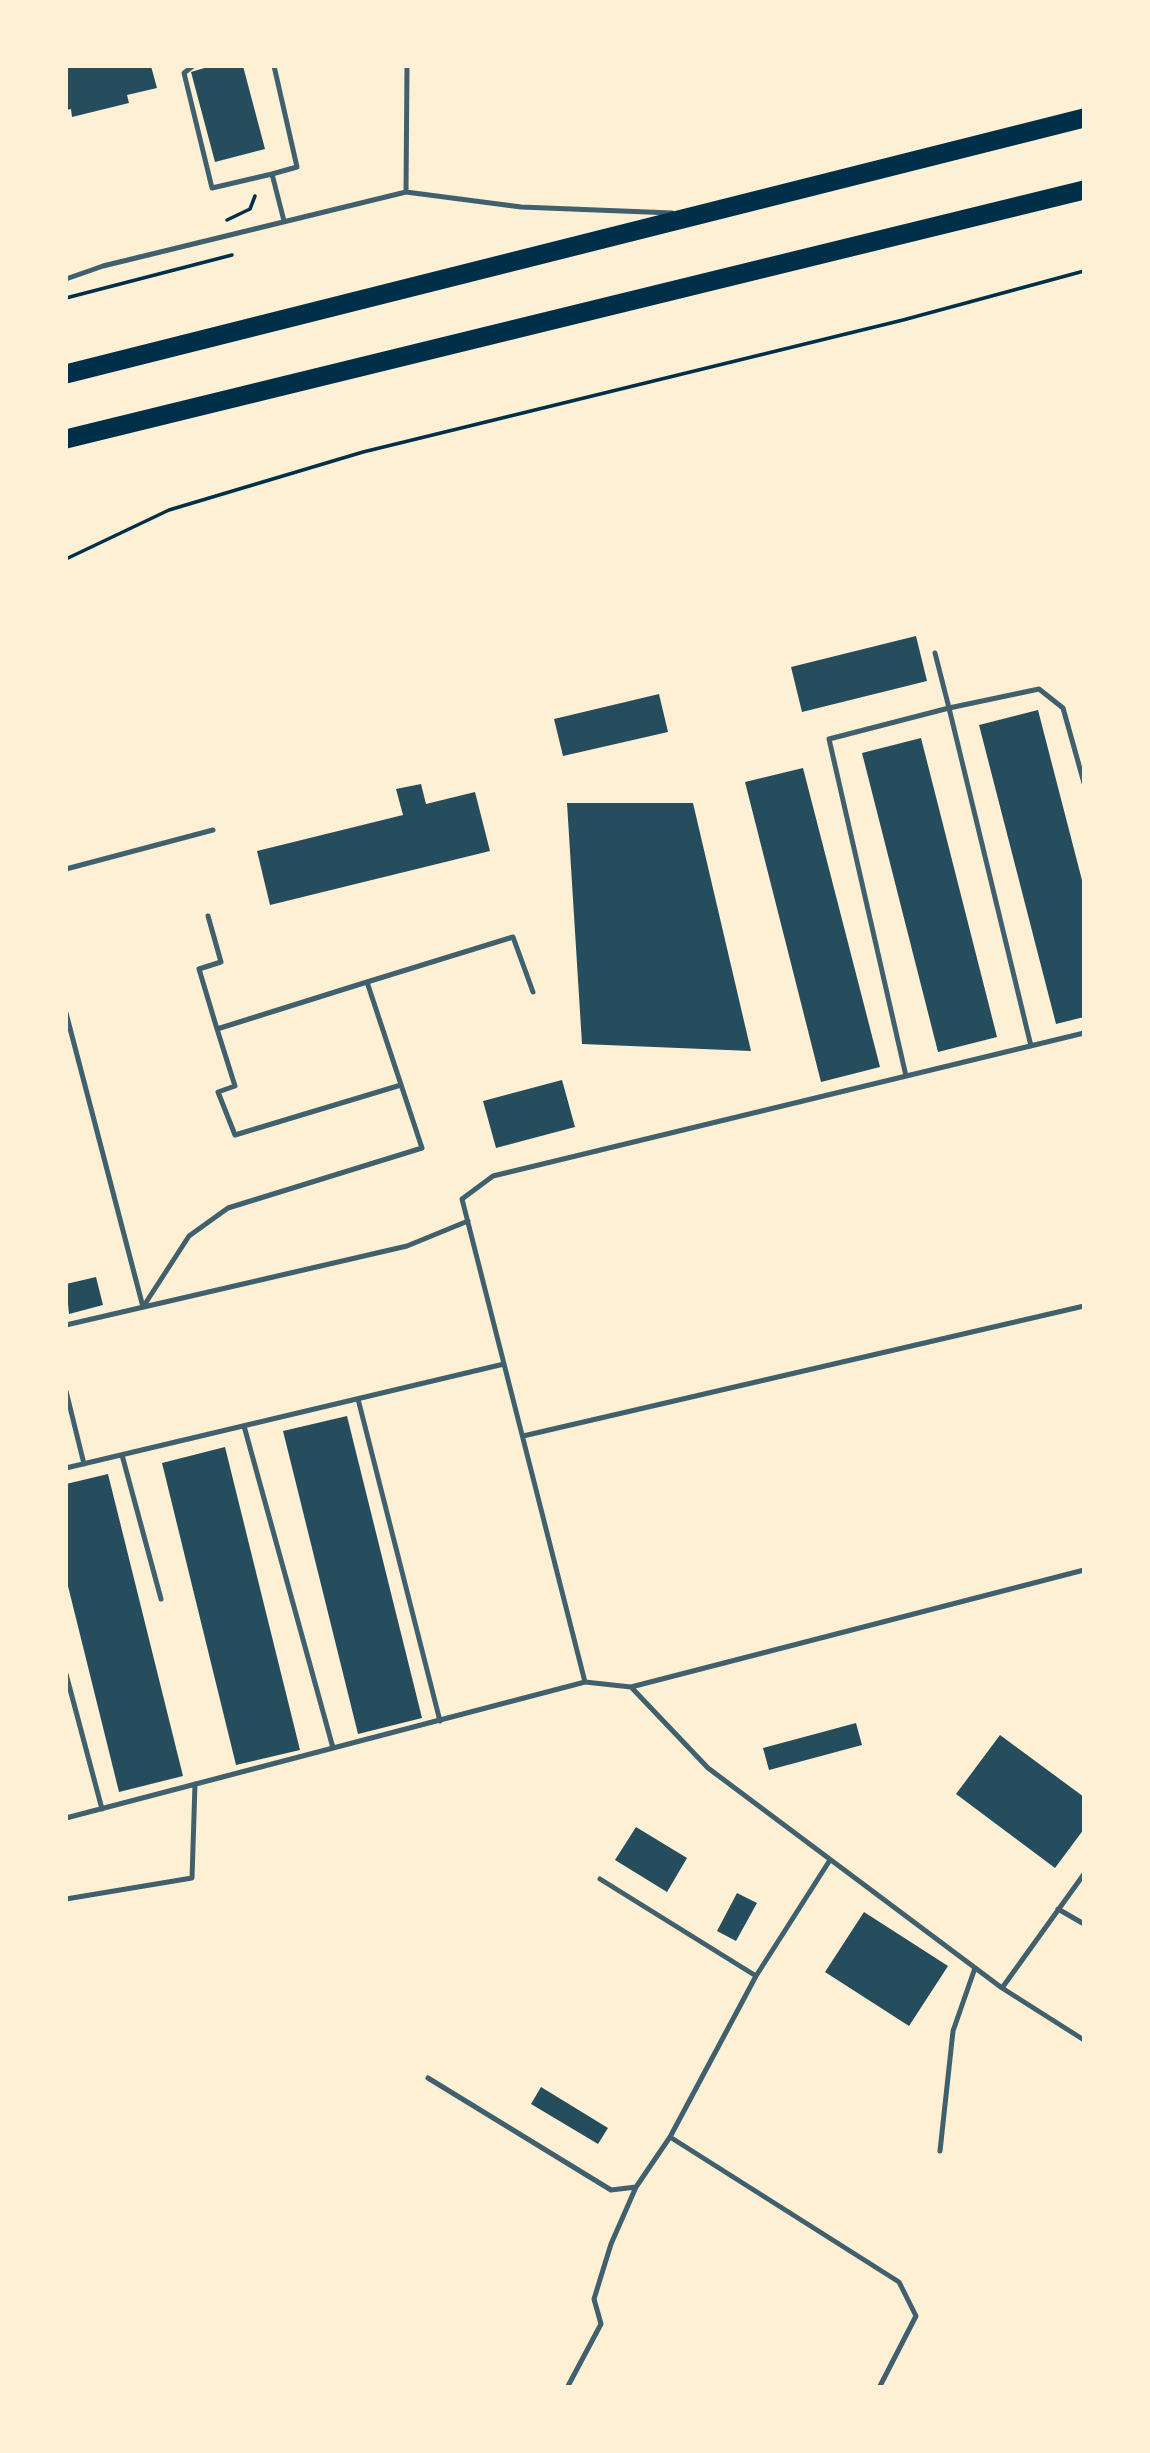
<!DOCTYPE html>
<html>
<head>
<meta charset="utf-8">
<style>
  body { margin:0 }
  #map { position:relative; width:1150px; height:2453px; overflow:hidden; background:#fdf0d5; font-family:Mulish,sans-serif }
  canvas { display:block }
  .frame { position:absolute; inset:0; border:68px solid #fdf0d5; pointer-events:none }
</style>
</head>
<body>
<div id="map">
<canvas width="1150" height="2453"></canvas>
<div class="frame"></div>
</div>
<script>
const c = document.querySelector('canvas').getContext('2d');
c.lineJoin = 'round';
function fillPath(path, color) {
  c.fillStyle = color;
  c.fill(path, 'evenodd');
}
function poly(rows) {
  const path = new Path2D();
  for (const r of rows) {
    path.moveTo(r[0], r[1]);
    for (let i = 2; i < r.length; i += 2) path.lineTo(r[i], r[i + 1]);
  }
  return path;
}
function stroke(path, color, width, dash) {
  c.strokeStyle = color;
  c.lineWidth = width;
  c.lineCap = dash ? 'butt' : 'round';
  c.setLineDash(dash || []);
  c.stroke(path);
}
fillPath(poly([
  [66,66,151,66,157,88,127,95,129,103,72,117,71,109,66,110],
  [211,66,243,66,265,149,215,162,191,72],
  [916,636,927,681,802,712,791,667],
  [659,694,668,732,563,756,554,719],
  [1038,710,1084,888,1084,1017,1056,1024,979,725],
  [921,738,997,1037,938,1052,862,753],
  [803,768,880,1067,821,1082,745,782],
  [421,784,426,804,475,792,490,851,270,905,257,851,403,815,396,789],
  [567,803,693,803,751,1051,582,1044],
  [562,1080,575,1127,496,1148,483,1101],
  [96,1277,103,1305,69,1314,66,1284],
  [347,1416,422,1718,358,1734,283,1431],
  [225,1447,300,1750,236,1765,162,1463],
  [108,1474,183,1776,119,1792,66,1578,66,1484],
  [856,1723,862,1745,769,1770,763,1748],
  [1000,1735,1084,1797,1084,1829,1055,1868,956,1794],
  [636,1827,687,1858,667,1892,615,1860],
  [737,1893,757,1903,736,1941,717,1931],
  [864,1912,948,1966,909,2026,825,1972],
  [541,2087,608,2128,598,2144,531,2104]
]), '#264d5e');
stroke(poly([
  [227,220,250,209,255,196],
  [66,298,232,255],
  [66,559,169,510,363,452,903,320,1084,271]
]), '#003049', 3.5);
stroke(poly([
  [193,66,184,73,212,188,272,174],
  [274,66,297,167,272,174,284,221],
  [406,192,407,66],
  [66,279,103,266,406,192,521,207,672,213],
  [935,653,949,708,1039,689,1063,708,1084,783],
  [66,869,213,830],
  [367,982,513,937,533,992],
  [66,1013,143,1307],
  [217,1029,235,1086,218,1092,235,1135,401,1085],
  [906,1076,829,739,949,708,1031,1046],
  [143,1307,189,1236,228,1208,422,1148,367,982,217,1029,199,969,221,962,208,916],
  [66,1325,407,1246,468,1221],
  [66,1391,84,1464],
  [358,1399,440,1721],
  [244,1426,333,1748],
  [523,1436,1084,1306],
  [122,1455,161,1599],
  [66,1468,504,1364],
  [66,1674,102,1809],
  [631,1687,1084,1570],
  [66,1818,585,1682],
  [830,1860,756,1976,670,2137,899,2282,916,2316,880,2386],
  [1084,1874,1002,1988,1084,2040],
  [600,1879,756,1976],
  [66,1899,192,1878,195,1784],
  [1058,1909,1084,1924],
  [1002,1988,708,1768,631,1687,585,1682,462,1199,493,1176,1084,1033],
  [428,2078,611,2190,636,2187,670,2137],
  [940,2151,953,2031,975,1968],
  [568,2386,601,2324,594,2299,611,2244,636,2187]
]), '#3f606c', 5);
stroke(poly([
  [66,374,1084,118],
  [66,439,1084,190]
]), '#003049', 19);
</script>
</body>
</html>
